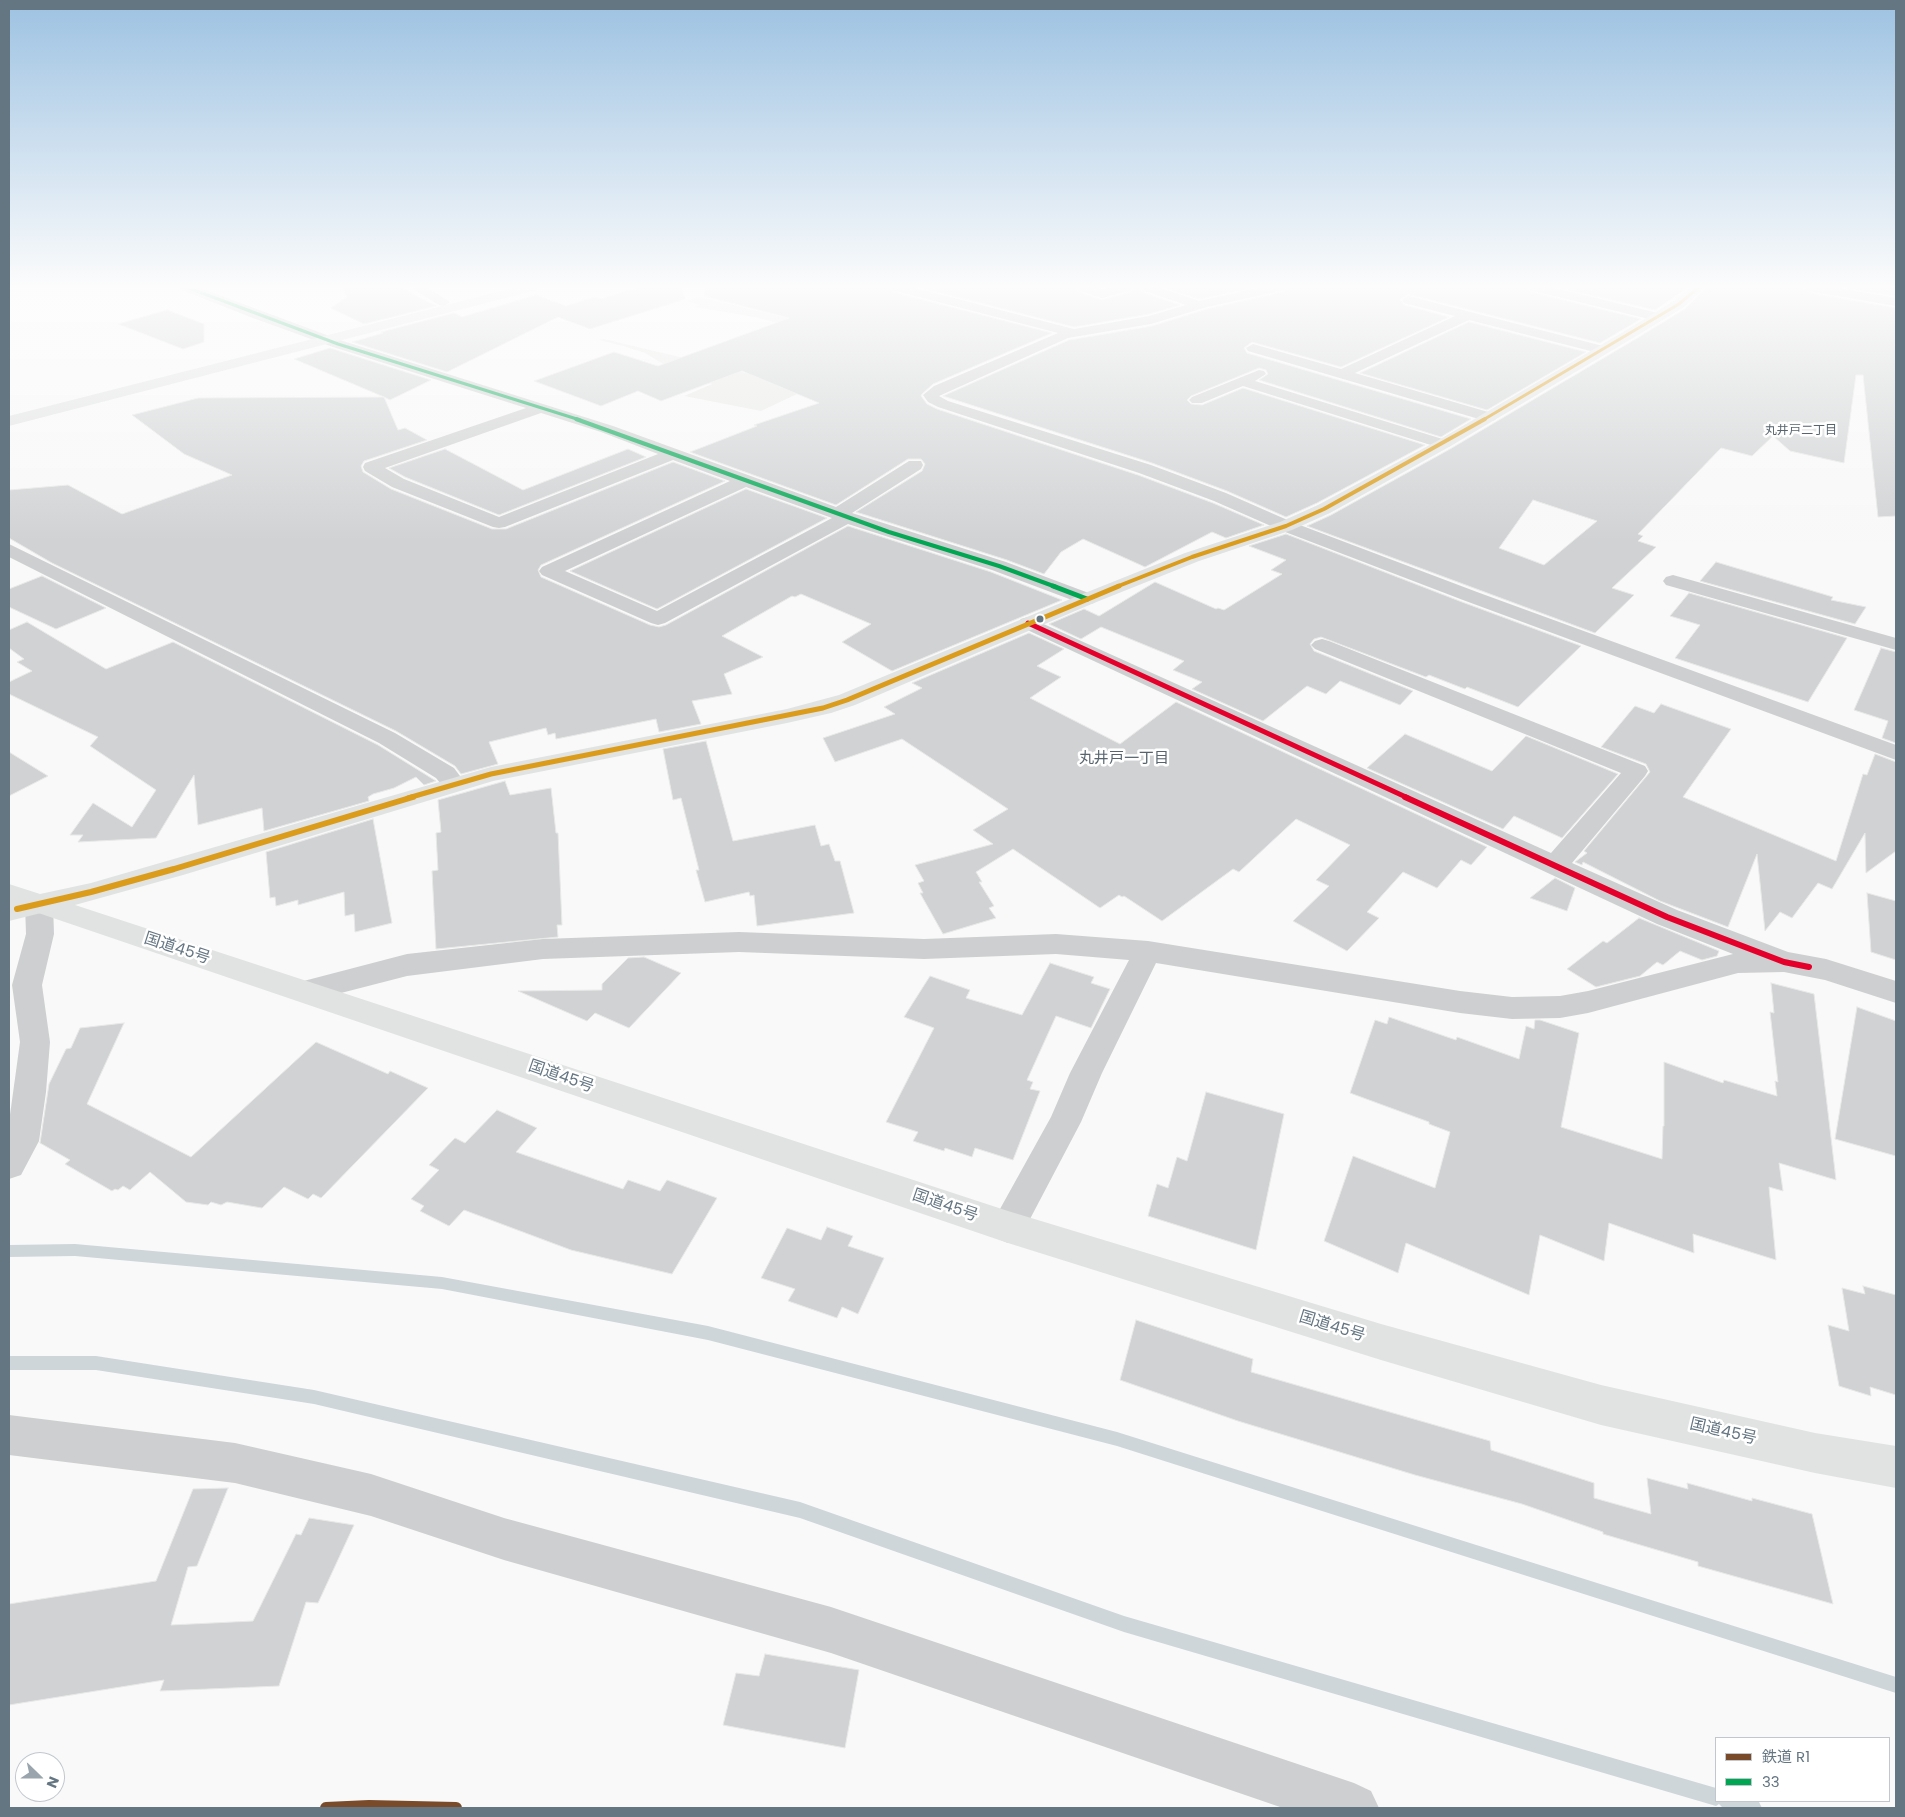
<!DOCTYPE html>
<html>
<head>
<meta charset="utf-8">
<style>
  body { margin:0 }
  #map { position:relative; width:1905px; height:1817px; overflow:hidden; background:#f9f9f9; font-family:Poppins,"Noto Sans JP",sans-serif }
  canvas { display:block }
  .frame { position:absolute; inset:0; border:10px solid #657683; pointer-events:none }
  .legend { position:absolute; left:1715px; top:1737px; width:175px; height:65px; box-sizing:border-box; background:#fff; border:1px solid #c1c8cd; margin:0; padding:6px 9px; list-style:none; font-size:15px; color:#657683 }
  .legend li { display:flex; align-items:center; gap:10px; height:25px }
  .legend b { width:25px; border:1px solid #c1c8cd }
  .north { position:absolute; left:15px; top:1752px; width:50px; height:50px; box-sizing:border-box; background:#fff; border:1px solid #c1c8cd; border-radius:50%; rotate:112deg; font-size:14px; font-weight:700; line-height:20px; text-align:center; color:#657683 }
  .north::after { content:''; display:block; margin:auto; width:18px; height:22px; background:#99a4ac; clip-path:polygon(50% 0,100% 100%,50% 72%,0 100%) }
</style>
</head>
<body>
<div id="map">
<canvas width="1905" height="1817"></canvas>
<div class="frame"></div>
<ul class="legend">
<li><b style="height:6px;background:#7a4b2a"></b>鉄道 R1</li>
<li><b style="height:6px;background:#00a651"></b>33</li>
</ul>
<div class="north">N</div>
</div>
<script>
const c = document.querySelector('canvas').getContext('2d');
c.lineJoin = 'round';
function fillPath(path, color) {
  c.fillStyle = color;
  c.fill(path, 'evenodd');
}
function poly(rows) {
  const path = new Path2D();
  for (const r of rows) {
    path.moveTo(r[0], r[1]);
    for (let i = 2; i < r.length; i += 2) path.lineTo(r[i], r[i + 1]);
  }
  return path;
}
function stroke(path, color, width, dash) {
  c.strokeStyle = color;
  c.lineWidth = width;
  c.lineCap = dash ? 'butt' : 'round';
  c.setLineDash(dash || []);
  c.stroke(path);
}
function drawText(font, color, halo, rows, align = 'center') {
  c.font = font + ' Poppins,"Noto Sans JP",sans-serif';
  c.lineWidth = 5;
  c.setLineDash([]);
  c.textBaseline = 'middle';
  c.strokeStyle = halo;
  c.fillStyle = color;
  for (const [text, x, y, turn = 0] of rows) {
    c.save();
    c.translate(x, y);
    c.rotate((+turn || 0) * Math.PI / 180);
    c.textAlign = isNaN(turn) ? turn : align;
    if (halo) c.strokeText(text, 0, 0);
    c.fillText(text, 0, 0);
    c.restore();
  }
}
fillPath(poly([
  [699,297,787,318,899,355,755,317,695,307,700,305,688,301],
  [604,339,810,388,761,411,684,396,712,384,671,369,645,353,623,346,599,340]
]), '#e8ebe6');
fillPath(poly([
  [75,1244,442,1277,708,1326,1117,1432,1896,1677,1896,1693,1117,1446,708,1340,442,1289,75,1256,9,1257,9,1245,75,1244],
  [9,1356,96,1356,314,1390,800,1502,1124,1616,1716,1788,1716,1801,1757,1801,1759,1802,1762,1808,1723,1808,1719,1804,1716,1806,1124,1632,800,1518,314,1404,96,1370,9,1370,9,1356]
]), '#ced6d9');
const building = poly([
  [343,287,399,287,436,306,364,324,331,308,347,297,343,287],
  [641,287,681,287,685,299,590,329,558,317,447,372,352,342,383,333,381,332,454,313,462,317,536,295,566,306,595,297,601,299,641,287],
  [706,287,888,287,892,292,1052,333,933,384,922,394,921,396,927,404,937,409,1138,475,1213,503,1264,525,1226,538,1212,532,1145,567,1083,539,1061,552,1044,574,1007,560,856,512,922,471,925,464,921,459,908,459,836,505,690,452,757,426,754,425,819,403,742,371,661,401,638,391,601,406,534,381,614,352,658,366,789,318,704,296,706,287],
  [919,287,1074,287,1077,292,1102,300,1132,292,1135,287,1138,287,1141,292,1180,305,1149,314,1074,327,919,287],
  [1164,287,1254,287,1199,299,1164,287],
  [1288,287,1526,287,1530,292,1641,319,1600,343,1408,294,1400,300,1404,305,1449,317,1341,367,1252,342,1244,348,1247,353,1471,419,1441,437,1259,380,1268,374,1266,370,1259,368,1191,396,1187,400,1191,404,1202,405,1243,388,1425,445,1317,503,1286,517,1227,491,1152,463,943,396,1069,340,1152,326,1207,309,1284,292,1288,287],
  [1558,287,1688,287,1655,310,1558,287],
  [1707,287,1801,287,1809,293,1896,308,1896,516,1878,517,1863,375,1856,375,1844,463,1790,451,1773,436,1752,456,1721,448,1638,534,1643,536,1638,541,1656,547,1612,588,1634,595,1595,633,1307,526,1331,515,1450,449,1634,340,1685,309,1707,287],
  [1533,500,1597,521,1544,565,1499,548,1533,500],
  [1843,287,1896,287,1896,296,1843,287],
  [167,310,204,324,204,342,183,349,118,324,167,310],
  [1469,322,1586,352,1487,410,1360,373,1469,322],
  [330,348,431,380,390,400,384,397,398,430,405,428,427,440,364,461,361,466,363,472,391,489,492,529,506,529,673,462,725,481,541,565,538,570,541,577,650,625,659,627,666,625,848,526,991,572,1062,600,892,671,842,642,871,624,801,594,795,597,792,596,722,636,763,657,724,674,732,694,692,701,701,724,659,732,656,719,556,739,555,733,548,735,546,728,489,742,498,764,461,774,455,766,396,731,52,563,9,538,9,490,68,485,122,514,232,475,184,454,132,415,198,398,384,397,294,359,330,348],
  [445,449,523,490,628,449,646,457,499,515,405,477,389,468,445,449],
  [746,489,827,518,657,609,570,571,746,489],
  [1286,534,1462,602,1581,646,1518,707,1467,687,1465,689,1429,675,1426,677,1321,637,1314,639,1310,644,1314,651,1413,691,1400,705,1340,681,1326,694,1307,686,1263,721,1192,689,1202,682,1173,670,1184,661,1101,627,1081,639,1049,624,1084,609,1099,616,1155,582,1216,609,1218,608,1224,610,1282,574,1271,570,1286,560,1249,546,1286,534],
  [1716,562,1833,597,1831,600,1866,607,1855,624,1700,581,1716,562],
  [42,576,106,608,56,629,9,607,9,589,42,576],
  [1689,593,1847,638,1808,702,1675,658,1700,625,1670,616,1689,593],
  [27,622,106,669,173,642,378,745,436,781,424,785,416,777,394,788,373,794,368,797,369,801,264,831,262,808,198,825,194,775,156,838,78,842,83,835,70,835,93,803,132,827,156,790,90,746,98,737,9,694,9,682,32,671,17,662,24,659,9,648,9,630,27,622],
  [1029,633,1064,649,1037,666,1061,677,1030,698,1120,744,1176,702,1487,847,1471,865,1461,860,1437,888,1403,872,1367,912,1379,918,1347,951,1293,921,1329,886,1316,880,1350,845,1296,819,1239,872,1233,869,1162,921,1124,896,1122,897,1119,895,1100,908,1013,849,976,872,982,882,979,882,994,906,989,908,996,918,943,934,920,893,923,893,918,883,924,881,915,865,993,844,973,830,1008,809,902,739,835,762,823,738,895,714,884,707,922,688,912,683,1029,633],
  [1881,648,1896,652,1896,743,1882,738,1888,721,1854,710,1881,648],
  [1661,704,1731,729,1683,797,1836,861,1863,774,1867,775,1875,754,1896,762,1896,851,1866,873,1865,833,1832,889,1818,883,1792,918,1780,912,1765,931,1757,854,1728,927,1660,901,1583,862,1582,865,1575,862,1587,853,1584,851,1650,772,1646,764,1601,747,1635,706,1654,713,1661,704],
  [1405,734,1492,771,1526,736,1618,774,1562,838,1514,816,1503,829,1367,768,1405,734],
  [706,741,733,841,815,825,821,846,829,844,835,861,840,861,854,913,757,926,754,895,750,896,749,892,705,902,696,870,699,870,681,798,673,800,663,749,706,741],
  [9,752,48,776,9,796,9,752],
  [505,781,510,795,551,788,556,833,558,833,562,925,557,925,558,937,436,949,432,871,438,870,436,833,441,832,438,800,505,781],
  [373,819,392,923,355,932,354,914,345,916,344,892,298,905,298,900,276,906,275,897,270,898,266,852,373,819],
  [1555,878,1575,888,1567,911,1530,898,1555,878],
  [1867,893,1896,901,1896,960,1871,952,1867,893],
  [1639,918,1719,951,1717,956,1702,960,1680,951,1663,965,1657,962,1640,976,1596,987,1567,969,1603,941,1607,943,1639,918],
  [644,957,681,973,629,1028,595,1013,587,1021,518,991,602,990,602,984,628,958,644,957],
  [1050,963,1094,977,1091,983,1110,989,1091,1028,1056,1016,1027,1080,1033,1082,1030,1089,1040,1091,1013,1160,975,1148,972,1157,945,1148,944,1151,913,1141,918,1132,886,1122,934,1028,904,1017,930,976,970,990,966,998,1022,1015,1050,963],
  [1771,983,1814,994,1836,1180,1779,1163,1783,1191,1769,1187,1776,1260,1693,1234,1694,1253,1609,1223,1604,1261,1540,1235,1529,1295,1406,1243,1398,1273,1324,1241,1353,1156,1435,1188,1450,1132,1429,1124,1429,1122,1350,1093,1375,1020,1387,1024,1389,1017,1456,1040,1457,1037,1519,1059,1526,1026,1534,1029,1535,1020,1540,1020,1579,1033,1561,1127,1662,1159,1663,1126,1664,1126,1664,1062,1723,1083,1724,1080,1777,1096,1775,1081,1778,1082,1770,1012,1774,1013,1771,983],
  [1857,1007,1896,1021,1896,1156,1835,1139,1857,1007],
  [124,1023,87,1104,191,1157,316,1042,388,1074,390,1071,428,1088,321,1198,313,1194,308,1199,284,1187,262,1208,227,1202,221,1205,211,1202,208,1205,186,1202,150,1172,130,1190,123,1186,118,1190,115,1189,112,1191,65,1164,70,1160,40,1143,49,1084,66,1049,71,1048,80,1028,124,1023],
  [1206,1092,1284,1114,1256,1250,1148,1216,1157,1184,1168,1188,1177,1157,1187,1161,1206,1092],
  [497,1110,537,1128,516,1152,623,1189,628,1180,660,1191,667,1180,717,1198,672,1274,571,1250,464,1210,449,1226,420,1211,424,1206,411,1199,439,1170,429,1165,455,1138,465,1143,497,1110],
  [827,1227,853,1236,848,1246,884,1258,858,1314,842,1307,837,1318,788,1301,795,1289,761,1278,787,1228,821,1240,827,1227],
  [1863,1286,1896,1295,1896,1395,1870,1387,1871,1396,1839,1386,1828,1325,1849,1331,1842,1288,1865,1294,1863,1286],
  [1136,1320,1253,1359,1251,1372,1490,1441,1491,1450,1594,1483,1594,1498,1651,1514,1647,1478,1688,1489,1687,1483,1752,1501,1752,1498,1812,1514,1833,1604,1698,1566,1698,1562,1603,1534,1603,1532,1522,1504,1415,1475,1238,1421,1120,1380,1136,1320],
  [228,1488,197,1566,188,1567,171,1625,253,1621,296,1534,301,1535,309,1518,354,1525,318,1603,306,1602,279,1686,160,1691,164,1680,9,1705,9,1604,156,1581,193,1489,228,1488],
  [765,1654,859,1670,845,1748,723,1725,736,1673,759,1676,765,1654]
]);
fillPath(building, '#d0d2d3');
stroke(building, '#e8e8e8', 1);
fillPath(poly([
  [180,287,197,287,343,341,613,426,836,507,909,461,921,461,923,465,921,469,852,513,1006,562,1094,595,1097,599,1094,603,1087,605,1080,603,992,570,848,524,665,623,658,625,651,623,542,575,539,571,542,567,730,481,673,460,505,527,499,528,493,527,392,487,365,471,363,467,365,463,526,408,333,347,253,318,182,290,180,287],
  [541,413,601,432,658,454,499,517,404,479,385,468,541,413],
  [746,487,832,518,657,611,565,571,746,487],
  [410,287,426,287,450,302,444,306,439,305,410,287],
  [890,287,911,287,1074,329,1149,316,1186,305,1142,290,1140,287,1158,287,1199,301,1263,287,1286,287,1284,290,1207,307,1151,324,1068,338,939,396,948,401,1151,465,1226,493,1292,522,1477,592,1896,745,1896,760,1463,600,1280,530,1214,501,1139,473,938,407,928,402,923,395,934,386,1058,333,892,290,890,287],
  [1076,287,1094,287,1102,290,1113,287,1133,287,1131,290,1102,298,1078,290,1076,287],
  [1528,287,1550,287,1662,314,1664,317,1657,321,1530,290,1528,287],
  [1803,287,1831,287,1896,298,1896,306,1809,291,1803,287],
  [1408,296,1607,347,1609,350,1602,354,1469,320,1355,373,1495,414,1497,417,1495,420,1489,422,1248,351,1246,348,1253,344,1341,369,1455,316,1404,303,1402,300,1408,296],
  [1259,370,1264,371,1266,374,1255,381,1449,441,1451,444,1449,447,1437,447,1243,386,1202,403,1192,403,1189,400,1192,397,1259,370],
  [9,544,395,733,454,768,466,784,463,789,454,792,445,789,436,778,379,743,9,557,9,544],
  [1673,575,1896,638,1896,650,1666,585,1663,581,1666,577,1673,575],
  [1028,617,1551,853,1621,773,1315,649,1311,645,1315,641,1322,639,1329,641,1645,766,1648,771,1645,776,1572,863,1677,910,1788,952,1826,959,1896,981,1896,1003,1825,980,1784,972,1738,973,1588,1013,1560,1018,1512,1019,1460,1013,1156,963,1102,1073,1081,1122,1020,1238,1008,1243,996,1238,990,1227,1051,1117,1070,1073,1129,960,1056,954,924,959,739,952,543,959,407,976,306,1002,296,999,291,991,296,983,407,954,543,939,739,932,924,939,1056,934,1148,941,1460,991,1512,997,1560,996,1588,991,1733,954,1657,924,1021,627,1018,623,1021,619,1028,617],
  [39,895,49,897,53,904,54,934,42,985,50,1042,46,1092,39,1141,21,1175,9,1179,9,1122,20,1042,12,985,26,934,25,904,29,897,39,895],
  [9,1415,235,1443,371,1474,504,1518,831,1607,1354,1783,1371,1791,1379,1808,1283,1808,831,1653,504,1560,371,1516,235,1483,9,1455,9,1415]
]), '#cecfd0');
fillPath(poly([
  [39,895,49,897,53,904,49,911,9,921,9,901,39,895]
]), '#e1e2e2');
fillPath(poly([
  [517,287,538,287,536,290,9,426,9,416,517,287]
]), '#e1e2e2');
fillPath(poly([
  [1691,287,1705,287,1684,307,1633,338,1449,447,1330,513,1292,530,1199,561,1094,603,855,705,831,713,787,723,493,781,183,875,75,905,1008,1211,1381,1324,1601,1385,1815,1433,1896,1446,1896,1488,1815,1473,1601,1425,1381,1360,1008,1243,9,903,9,884,40,894,91,883,491,767,787,709,839,695,1080,595,1185,553,1280,522,1318,505,1437,441,1623,332,1674,301,1691,287]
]), '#e1e2e2');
stroke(poly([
  [186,287,338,344,580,420]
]), '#00a651', 3);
stroke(poly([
  [576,419,889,532,999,566,1056,587]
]), '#00a651', 4);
stroke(poly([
  [1053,586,1087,599]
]), '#00a651', 5);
stroke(poly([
  [1028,623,1408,798]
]), '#e4002b', 5);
stroke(poly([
  [1405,797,1667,917,1784,962,1809,967]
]), '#e4002b', 6);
stroke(poly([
  [1483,420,1679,304,1699,287]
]), '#da9c1a', 3);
stroke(poly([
  [1116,587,1192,557,1286,526,1324,509,1485,419]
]), '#da9c1a', 4);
stroke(poly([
  [408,798,491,774,823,708,847,700,1119,586]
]), '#da9c1a', 5);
stroke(poly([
  [17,909,91,892,174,869,413,797]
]), '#da9c1a', 6);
stroke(poly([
  [326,1808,369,1806,456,1808]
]), '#7a4b2a', 12);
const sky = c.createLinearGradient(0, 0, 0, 541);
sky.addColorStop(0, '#9dc2e2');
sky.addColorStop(0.53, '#fcfcfc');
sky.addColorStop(1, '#fcfcfc00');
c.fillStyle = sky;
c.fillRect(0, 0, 1905, 541);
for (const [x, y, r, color] of [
  [1040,619,4.5,"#657683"]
]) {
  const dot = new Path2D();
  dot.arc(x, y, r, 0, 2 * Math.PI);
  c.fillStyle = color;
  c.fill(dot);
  stroke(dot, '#fff', 2);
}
drawText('12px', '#57646e', '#fff', [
  ["丸井戸二丁目",1801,431]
]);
drawText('15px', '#57646e', '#fff', [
  ["丸井戸一丁目",1124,759]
]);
drawText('16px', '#657683', '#fff', [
  ["国道45号",177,949,18],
  ["国道45号",561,1077,19],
  ["国道45号",945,1206,19],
  ["国道45号",1332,1327,17],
  ["国道45号",1723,1432,13]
]);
</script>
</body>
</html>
